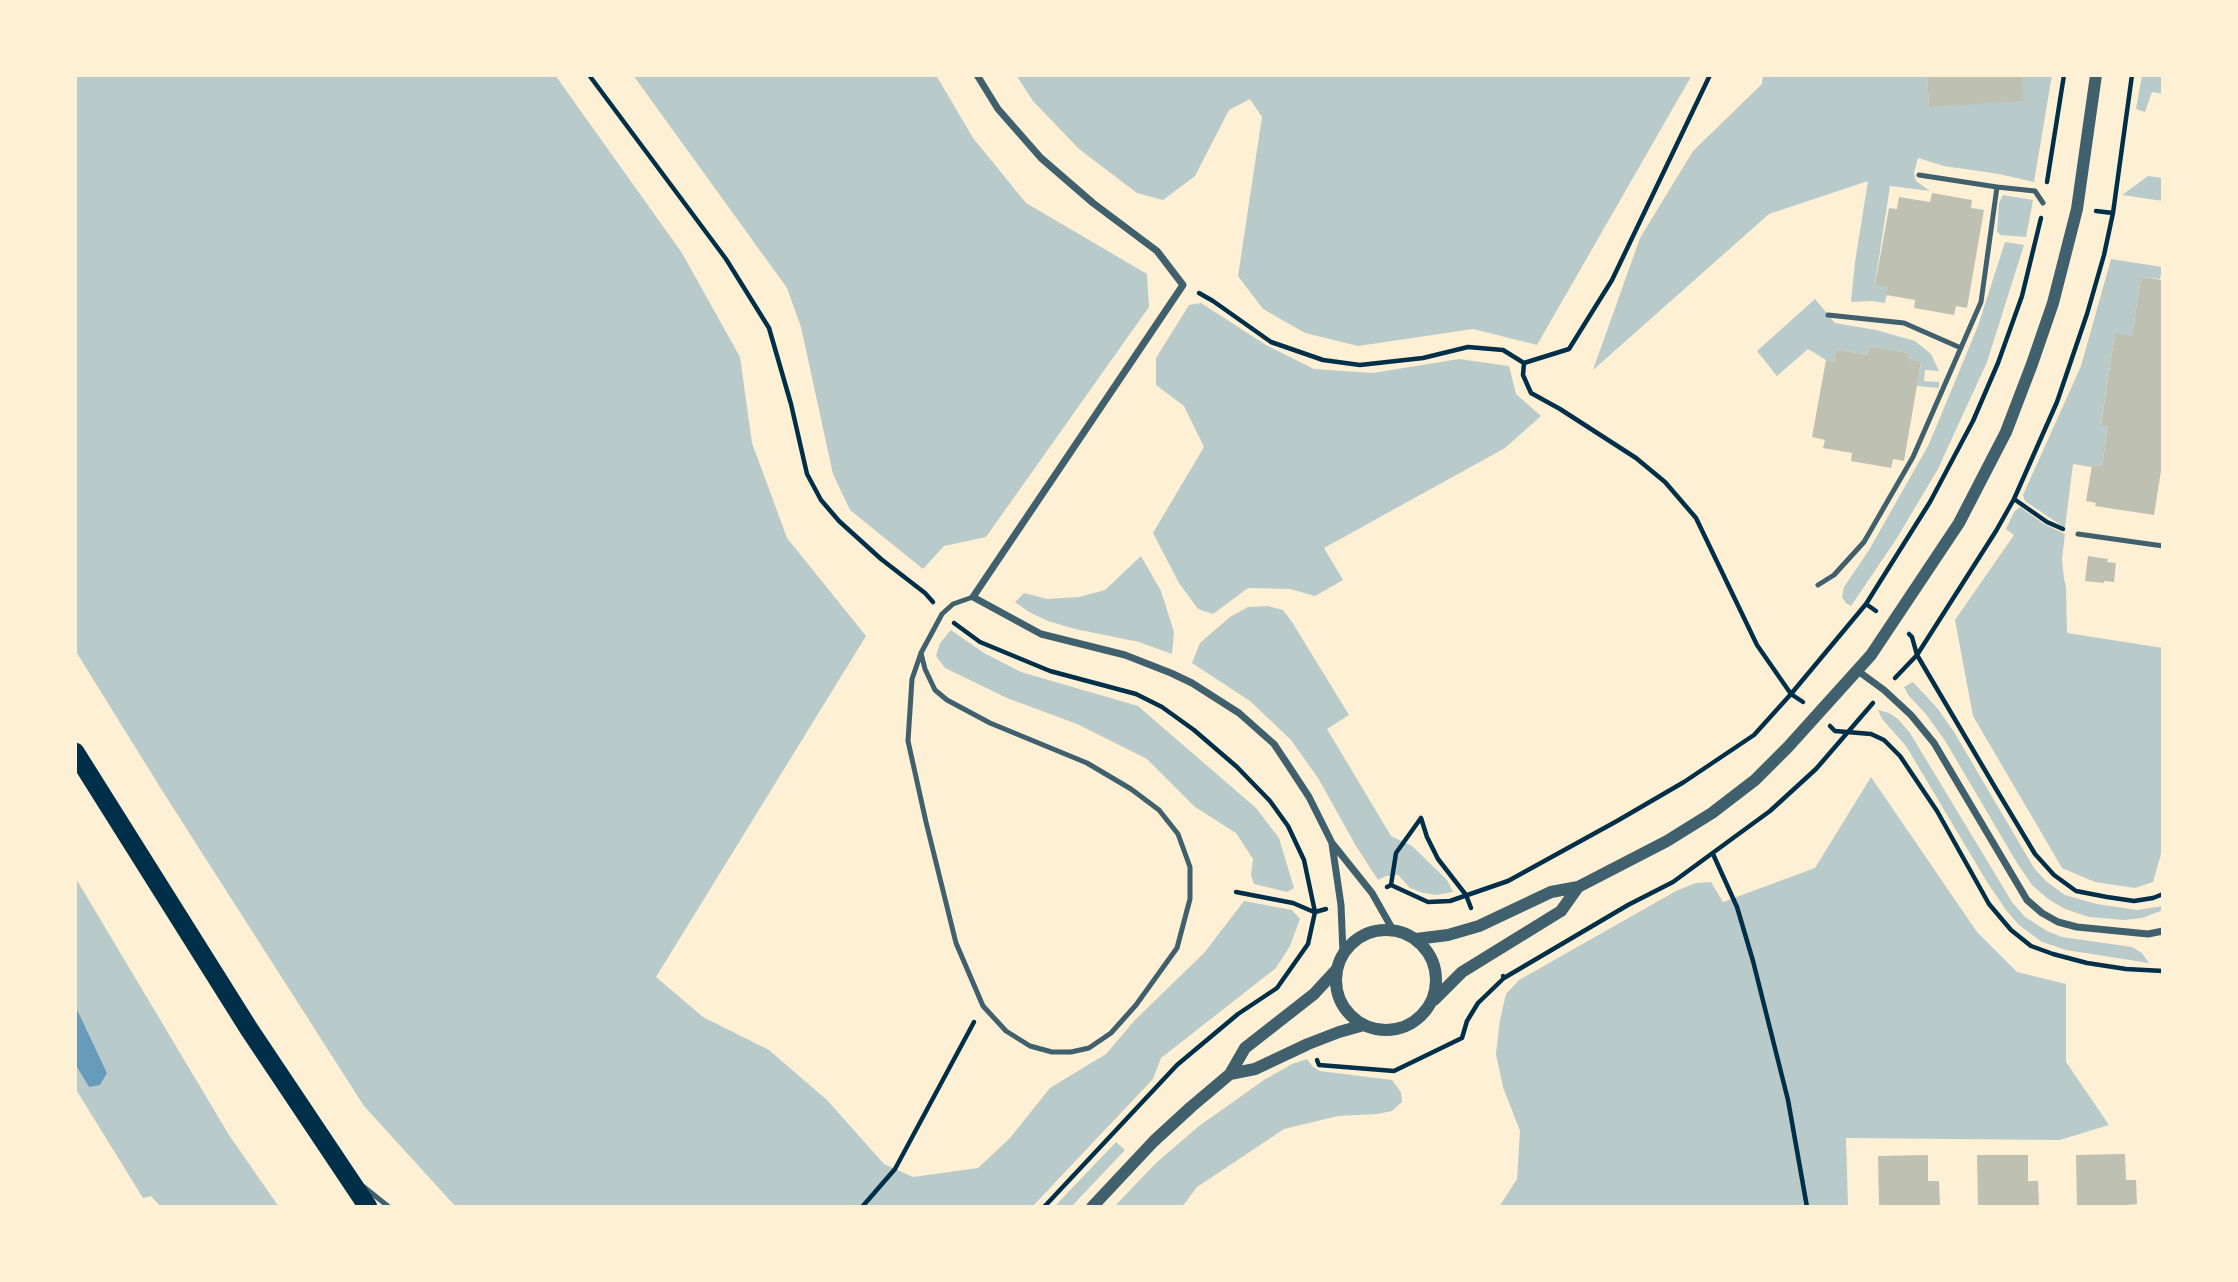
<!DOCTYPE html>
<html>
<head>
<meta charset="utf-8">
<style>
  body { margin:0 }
  #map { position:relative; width:2238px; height:1282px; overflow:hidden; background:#fdf0d5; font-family:Overpass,sans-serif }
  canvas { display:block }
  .frame { position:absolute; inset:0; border:77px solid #fdf0d5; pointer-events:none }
</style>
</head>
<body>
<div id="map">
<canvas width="2238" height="1282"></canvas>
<div class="frame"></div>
</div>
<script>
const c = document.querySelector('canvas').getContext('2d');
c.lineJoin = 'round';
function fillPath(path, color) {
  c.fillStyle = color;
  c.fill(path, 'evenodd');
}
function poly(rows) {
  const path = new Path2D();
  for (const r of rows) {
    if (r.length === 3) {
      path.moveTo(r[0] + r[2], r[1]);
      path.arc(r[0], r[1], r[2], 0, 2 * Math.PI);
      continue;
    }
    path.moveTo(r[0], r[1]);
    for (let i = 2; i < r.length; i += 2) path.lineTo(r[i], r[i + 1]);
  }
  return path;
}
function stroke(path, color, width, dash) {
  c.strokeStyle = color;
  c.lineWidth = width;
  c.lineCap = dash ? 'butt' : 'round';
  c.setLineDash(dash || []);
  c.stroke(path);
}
fillPath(poly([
  [75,75,555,75,682,253,740,357,752,443,787,538,866,636,656,977,703,1017,769,1050,827,1100,884,1164,913,1177,978,1168,1010,1138,1050,1088,1106,1054,1135,1020,1204,953,1244,901,1292,910,1300,919,1290,946,1276,968,1161,1058,1153,1079,1032,1207,456,1207,364,1106,163,792,75,650],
  [633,75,936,75,973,138,1026,203,1147,274,1149,307,986,537,944,546,923,569,850,510,833,474,801,327,787,288],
  [1016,75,1692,75,1537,345,1473,329,1358,346,1305,333,1263,309,1238,276,1262,117,1250,99,1229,110,1195,176,1163,200,1137,193,1079,149,1033,101],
  [1763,75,1927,75,1929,106,2022,75,2052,75,2034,182,1999,174,1944,166,1918,158,1914,173,1916,181,1930,191,1890,186,1875,284,1888,287,1885,303,1871,301,1851,302,1855,262,1868,181,1769,214,1593,370,1640,238,1693,151,1762,84],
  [2142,75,2163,75,2163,94,2152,92,2145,112,2136,109],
  [2148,176,2163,178,2163,201,2122,195],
  [2003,195,2033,200,2026,237,2001,235,1997,232,1999,203],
  [2005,242,2024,245,1987,362,1938,469,1897,538,1851,606,1846,603,1842,597,1844,587,1869,550,1929,444,1978,326],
  [2111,259,2162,267,2160,279,2141,277,2132,336,2115,334,2101,424,2108,425,2102,466,2092,465,2091,467,2073,464,2065,528,2025,501,2023,495,2081,366],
  [1815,299,1835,323,1876,330,1915,341,1931,354,1939,371,1925,370,1924,381,1939,382,1939,388,1917,386,1921,363,1908,360,1909,353,1869,346,1867,355,1836,349,1834,362,1826,360,1808,349,1777,376,1757,351],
  [1201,303,1266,345,1314,369,1373,373,1459,359,1509,366,1516,394,1541,416,1505,448,1324,548,1343,580,1315,596,1290,589,1248,588,1213,614,1198,609,1179,583,1153,533,1204,447,1184,406,1156,385,1156,358,1189,305],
  [2020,507,2044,524,2065,534,2062,559,2064,579,2066,586,2067,633,2163,648,2163,847,2153,882,2135,888,2095,882,2062,868,1973,716,1955,620,2014,535,2006,529,2014,512],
  [1141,556,1161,591,1174,632,1172,654,1139,642,1075,629,1048,621,1029,612,1015,602,1024,593,1047,599,1079,597,1105,590],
  [1268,606,1283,610,1292,622,1349,715,1327,729,1391,836,1412,846,1447,880,1453,892,1437,895,1423,893,1410,888,1398,875,1386,876,1378,880,1356,846,1318,778,1291,740,1250,701,1192,663,1200,643,1230,617,1248,607],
  [951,630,984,653,1021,672,1138,706,1256,808,1279,838,1294,888,1287,892,1254,884,1251,875,1253,859,1236,833,1195,807,1147,759,1077,724,1007,698,945,668,936,656,940,643],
  [1913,682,1938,709,1954,732,2034,868,2046,881,2065,895,2097,904,2137,910,2163,906,2163,910,2142,918,2125,920,2089,917,2065,909,2048,899,2032,885,2017,863,1944,739,1925,713,1909,696,1904,687],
  [1878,710,1889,713,1898,719,1910,733,2012,902,2025,917,2047,931,2062,937,2132,947,2142,953,2149,963,2066,950,2042,942,2019,925,2006,910,1987,882,1906,746,1882,719],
  [1871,777,1977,932,2017,972,2066,984,2066,1062,2109,1125,2060,1140,1846,1138,1848,1207,1499,1207,1517,1179,1520,1131,1503,1087,1496,1054,1500,1020,1506,994,1519,980,1676,891,1696,883,1711,882,1723,902,1815,868],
  [75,877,229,1135,279,1207,161,1207,151,1196,143,1198,75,1088,75,1064,89,1087,107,1073,75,1005],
  [1307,1059,1313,1067,1320,1071,1392,1080,1401,1092,1402,1102,1392,1111,1377,1114,1338,1116,1284,1129,1197,1187,1182,1207,1114,1207,1156,1163,1199,1126,1264,1080,1292,1064],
  [1116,1142,1125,1150,1071,1207,1054,1207]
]), '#b9caca');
fillPath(poly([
  [75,1005,107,1073,100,1085,89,1087,75,1064]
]), '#669bbc');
fillPath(poly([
  [1927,75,2022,75,2023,101,1929,107],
  [1932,193,1972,200,1971,208,1984,210,1967,308,1956,306,1954,315,1914,308,1915,300,1886,295,1888,287,1875,285,1889,208,1897,209,1899,197,1930,202],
  [2141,277,2163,280,2163,458,2154,515,2095,506,2096,503,2086,501,2092,465,2102,466,2108,425,2101,425,2115,333,2132,336],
  [1869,346,1909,353,1908,360,1921,362,1904,461,1893,459,1891,468,1851,461,1852,453,1823,448,1825,440,1812,437,1826,360,1834,362,1836,349,1867,355],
  [2088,556,2108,559,2107,562,2116,563,2114,582,2104,581,2104,583,2085,581],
  [2125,1154,2126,1180,2136,1180,2137,1204,2127,1205,2127,1207,2077,1207,2076,1155],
  [1928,1155,1928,1181,1939,1181,1940,1206,1879,1207,1878,1156],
  [1977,1155,2028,1155,2028,1181,2038,1181,2039,1205,1978,1207]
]), '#bec0b2');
stroke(poly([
  [589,75,726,259,769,328,791,404,807,474,821,500,839,521,881,559,925,593,933,602],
  [2047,182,2064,75],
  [2096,211,2113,213],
  [1199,293,1213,301,1271,342,1323,360,1360,365,1423,358,1468,347,1503,350,1524,363],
  [1524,363,1523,375,1531,393,1560,409,1636,458,1665,482,1696,518,1757,645,1791,694,1803,702],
  [1524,363,1569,349,1612,280,1710,75],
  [2014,499,2047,522,2063,529],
  [1866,604,1930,502,1973,421,1998,363,2022,296,2041,218],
  [954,623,980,642,1050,671,1136,694,1162,707,1194,730,1237,767,1270,801,1288,826,1304,860,1315,912],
  [1909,634,1912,637,1917,655,1996,789,2035,854,2054,875,2076,891,2107,897,2134,901,2153,898,2163,894],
  [1895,678,1917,655,1996,531,2014,499,2057,402,2087,314,2104,255,2113,213,2132,75],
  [1830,726,1835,731,1871,734,1884,740,1900,756,1937,811,1989,904,2011,930,2031,946,2053,954,2087,963,2126,969,2163,971],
  [1421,818,1427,837,1438,859,1466,895,1471,908],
  [1713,854,1737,907,1753,961,1788,1100,1807,1207],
  [1391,885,1396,853,1421,818],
  [1387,887,1391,885,1428,902,1450,901,1508,881,1617,821,1684,782,1754,735,1791,694,1866,604,1876,611],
  [1236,892,1293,903,1314,912],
  [1504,978,1628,905,1673,882,1770,811,1816,769,1873,703],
  [1317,1060,1319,1065,1394,1071,1462,1038,1467,1021,1478,1003,1504,978,1503,976],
  [862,1207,895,1169,974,1022],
  [1044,1207,1177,1065,1238,1014,1277,988,1308,944,1315,912,1326,909]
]), '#003049', 4.5);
stroke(poly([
  [1919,175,1997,187],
  [1828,315,1904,323,1961,348],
  [2078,534,2163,546],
  [1818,585,1834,575,1864,542,1913,457,1981,302,1997,187,2035,191,2043,203],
  [921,653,925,669,935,690,947,700,990,723,1087,763,1131,789,1159,810,1178,834,1190,867,1190,899,1177,948,1136,1005,1111,1033,1089,1048,1071,1052,1052,1052,1030,1046,1006,1031,983,1006,956,943,926,822,908,741,912,679,921,653,942,614,953,604,973,597],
  [364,1187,389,1207]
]), '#3f606c', 5);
stroke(poly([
  [977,75,998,109,1041,158,1093,203,1157,251,1183,285,973,597,1041,634,1125,655,1171,673,1192,683,1239,713,1274,744,1288,765,1309,797,1332,843,1372,893,1393,930],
  [1858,671,1884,690,1911,715,1934,743,2027,900,2042,913,2058,922,2077,927,2148,934,2163,931],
  [1332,844,1341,905,1343,953]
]), '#3f606c', 7);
stroke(poly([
  [1386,980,50],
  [1416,939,1448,935,1479,926,1551,892,1578,887,1667,841,1712,813,1755,780,1788,747,1871,655,1959,523,2006,432,2032,364,2053,303,2077,209,2096,75],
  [1434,1000,1462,972,1561,911,1578,887],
  [1230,1074,1255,1069,1308,1044,1339,1032,1364,1025],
  [1092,1207,1154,1141,1191,1107,1230,1074,1245,1048,1314,994,1337,969]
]), '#3f606c', 12);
stroke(poly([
  [75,752,249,1029,368,1207]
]), '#003049', 19);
</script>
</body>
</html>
